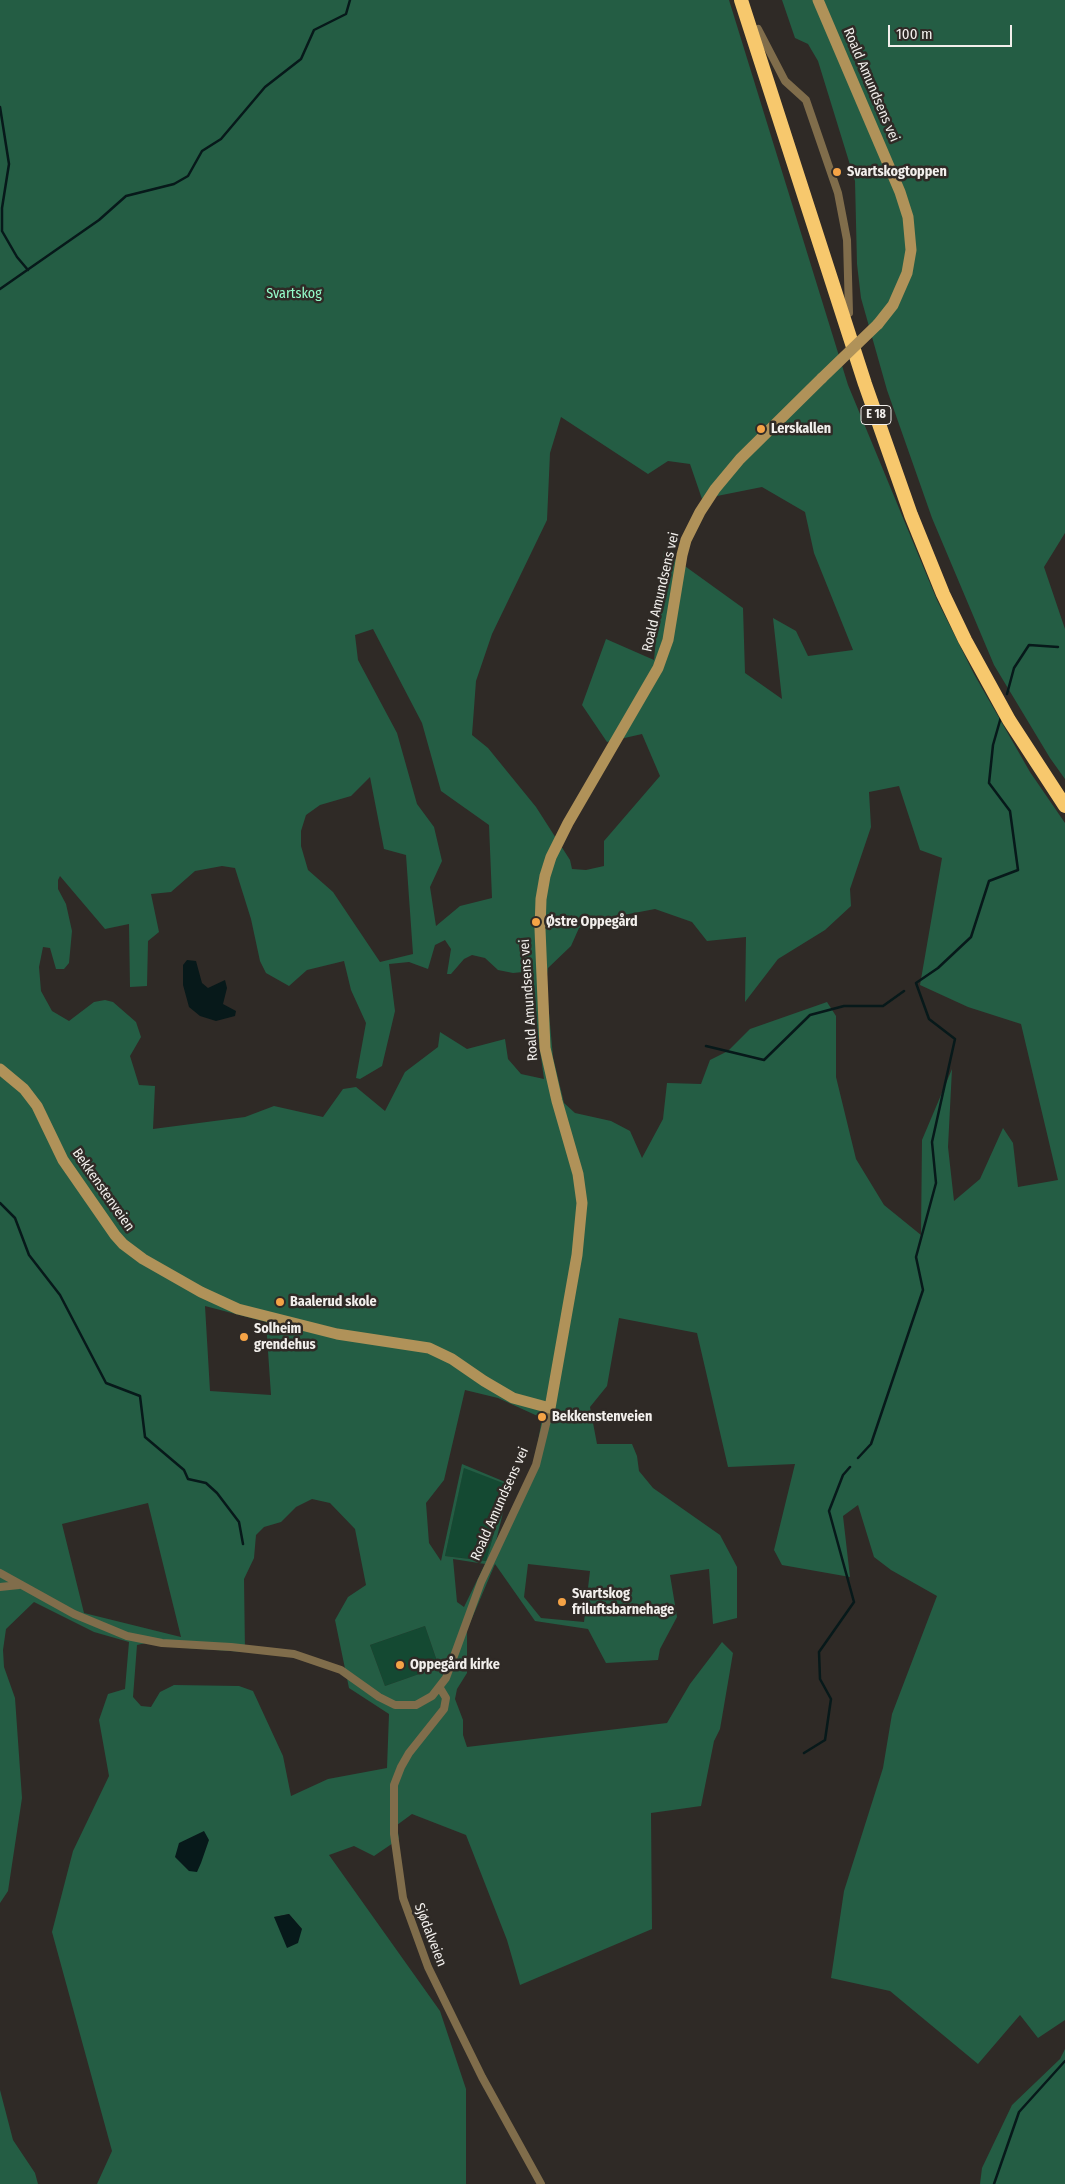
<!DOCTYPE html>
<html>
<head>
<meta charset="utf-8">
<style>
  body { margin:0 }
  #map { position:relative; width:1065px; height:2184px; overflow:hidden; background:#2f2a26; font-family:"Fira Sans Condensed",sans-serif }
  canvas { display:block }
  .scale { position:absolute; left:888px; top:25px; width:124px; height:22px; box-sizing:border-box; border:2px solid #f2efec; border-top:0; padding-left:6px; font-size:15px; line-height:18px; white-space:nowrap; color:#f2efec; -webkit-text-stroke:4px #2f2a26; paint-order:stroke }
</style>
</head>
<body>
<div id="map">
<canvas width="1065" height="2184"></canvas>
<div class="scale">100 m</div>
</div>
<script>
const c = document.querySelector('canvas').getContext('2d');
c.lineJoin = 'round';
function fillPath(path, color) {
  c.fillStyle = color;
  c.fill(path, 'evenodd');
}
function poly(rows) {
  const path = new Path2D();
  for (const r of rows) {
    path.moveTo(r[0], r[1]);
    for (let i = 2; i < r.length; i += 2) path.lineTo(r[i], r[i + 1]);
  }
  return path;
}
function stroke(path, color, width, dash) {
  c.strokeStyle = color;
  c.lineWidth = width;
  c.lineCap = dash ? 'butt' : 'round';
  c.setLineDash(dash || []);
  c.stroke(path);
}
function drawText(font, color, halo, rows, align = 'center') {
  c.font = font + ' "Fira Sans Condensed",sans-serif';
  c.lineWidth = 5;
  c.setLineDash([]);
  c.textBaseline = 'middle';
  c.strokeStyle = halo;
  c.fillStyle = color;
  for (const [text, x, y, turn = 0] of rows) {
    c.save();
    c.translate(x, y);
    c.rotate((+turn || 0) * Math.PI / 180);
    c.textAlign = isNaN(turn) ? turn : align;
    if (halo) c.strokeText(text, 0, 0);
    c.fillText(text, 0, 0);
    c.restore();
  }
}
fillPath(poly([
  [464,1467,508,1485,486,1561,445,1556],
  [425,1626,439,1667,385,1686,370,1645]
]), '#144932');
fillPath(poly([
  [0,0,729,0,848,385,937,600,974,674,1030,772,1065,823,1065,2020,1038,2038,1020,2015,978,2064,890,1991,831,1978,844,1891,883,1768,892,1714,937,1596,891,1570,874,1557,858,1505,843,1516,850,1577,782,1565,774,1550,795,1464,728,1467,697,1333,619,1318,607,1386,590,1407,597,1444,632,1444,637,1456,639,1471,653,1488,720,1535,737,1567,737,1618,713,1624,709,1569,670,1575,677,1617,660,1649,658,1660,606,1663,588,1629,535,1621,495,1564,467,1630,467,1673,457,1689,455,1699,463,1720,463,1735,467,1747,667,1723,690,1684,722,1642,733,1653,720,1729,714,1741,701,1806,651,1813,652,1929,520,1985,507,1940,466,1835,412,1814,397,1825,399,1839,374,1856,354,1846,329,1855,440,2011,466,2089,466,2184,97,2184,112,2151,52,1932,73,1851,109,1776,99,1720,108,1694,125,1689,129,1642,94,1632,34,1602,6,1629,3,1650,4,1667,15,1698,22,1798,8,1891,0,1903],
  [561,417,648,474,668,461,690,464,702,499,762,487,805,512,814,553,853,650,808,656,796,631,773,618,782,699,745,673,743,608,664,551,654,660,606,639,582,705,607,742,642,734,660,776,604,841,604,866,586,870,572,869,570,860,536,807,488,748,472,735,476,681,492,634,547,520,550,453],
  [373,629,422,723,441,791,489,825,492,898,460,906,436,926,430,887,442,861,434,827,417,804,397,733,358,660,355,635],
  [370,777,384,849,406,855,413,954,380,962,333,892,308,870,301,846,301,831,306,815,320,805,351,796],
  [899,786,920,850,942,858,920,985,968,1007,1021,1024,1058,1180,1018,1187,1013,1143,1003,1128,980,1179,954,1201,948,1147,952,1069,922,1140,921,1235,884,1205,856,1159,836,1077,836,1016,827,1002,750,1029,728,1051,710,1060,701,1084,667,1083,663,1119,642,1158,630,1131,611,1121,575,1113,564,1103,553,1057,546,980,548,968,571,946,579,928,592,921,655,909,692,922,707,941,746,937,745,1002,778,959,825,930,851,906,850,889,871,827,869,792],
  [222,866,235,868,251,919,260,961,266,973,289,986,307,970,344,961,351,990,366,1023,356,1078,360,1079,382,1066,395,1011,389,964,409,962,428,969,435,945,445,940,451,949,447,974,451,974,464,959,472,955,485,958,498,970,513,973,533,971,538,1036,544,1079,521,1074,508,1059,505,1039,467,1049,440,1032,438,1047,405,1072,385,1111,356,1087,343,1089,323,1117,274,1106,245,1117,153,1129,155,1086,139,1085,130,1056,141,1037,136,1022,113,1002,105,1000,94,1002,69,1021,52,1011,41,991,39,967,43,947,50,948,56,969,64,969,69,963,72,931,66,904,58,889,58,880,60,876,105,929,129,924,130,987,147,986,148,941,159,932,151,894,171,892,195,871],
  [205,1306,266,1322,271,1395,210,1391],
  [465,1390,498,1398,542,1418,535,1460,496,1541,510,1484,462,1464,441,1561,429,1543,426,1503,444,1480],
  [464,1468,508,1485,486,1561,445,1556],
  [312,1499,330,1503,355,1529,366,1585,348,1597,335,1620,349,1688,389,1714,387,1768,328,1779,291,1796,283,1756,253,1691,239,1686,174,1685,160,1692,151,1707,141,1706,133,1697,137,1645,146,1643,186,1648,245,1652,244,1579,254,1558,256,1535,264,1527,281,1522,296,1507],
  [148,1503,181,1637,84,1613,62,1524],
  [453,1559,485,1564,464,1607,457,1602],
  [528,1564,590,1571,584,1622,541,1618,524,1597],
  [425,1626,439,1667,385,1686,370,1645],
  [289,1914,302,1929,274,1917],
  [782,0,1065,0,1065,533,1044,567,1065,629,1065,779,1050,758,994,665,932,518,887,390,861,298,857,264,855,181,818,61,808,44,795,38],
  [1065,2049,1065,2184,980,2184,982,2168,1012,2105,1060,2059],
  [0,2090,13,2140,35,2173,38,2184,0,2184]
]), '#245d44');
fillPath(poly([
  [187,960,196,961,202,983,208,988,225,980,227,988,223,1004,236,1011,235,1016,216,1021,200,1016,189,1007,183,985,183,965],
  [204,1831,209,1840,201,1863,197,1872,189,1871,175,1857,179,1843],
  [289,1914,302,1929,298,1943,287,1948,274,1917]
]), '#07191a');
stroke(poly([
  [0,107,9,164,2,208,2,231,17,257,28,270],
  [0,289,99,220,126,196,174,184,188,176,202,151,221,139,265,87,301,59,314,30,346,14,350,0],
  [1007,694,1014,668,1029,645,1058,647],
  [706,1046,764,1060,810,1015,844,1006,883,1006,904,991],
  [0,1203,15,1218,29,1255,60,1295,106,1383,140,1396,145,1437,184,1470,188,1479,206,1483,217,1493,239,1522,243,1544],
  [858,1458,871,1444,923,1290,916,1257,936,1183,932,1142,955,1039,929,1019,916,983,938,968,971,937,989,881,1018,870,1010,811,989,783,993,745,1001,717],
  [804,1753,825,1740,831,1699,820,1679,819,1652,854,1602,829,1511,843,1475,850,1467],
  [994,2184,1019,2112,1065,2061]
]), '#07191a', 2.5);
stroke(poly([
  [758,29,785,81,806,100,838,193,847,240,849,313],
  [0,1573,74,1614,127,1636,162,1643,231,1647,294,1654,341,1670,379,1697,395,1705,416,1705,432,1696,446,1678,481,1582,536,1465,550,1408],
  [0,1587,19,1585],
  [440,1688,446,1698,444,1709,409,1753,401,1767,394,1785,394,1834,403,1898,428,1967,482,2077,541,2184]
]), '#806d4b', 8);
stroke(poly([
  [818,0,900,192,908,217,911,250,907,273,893,305,878,324],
  [0,1069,24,1089,37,1106,63,1160,115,1235,123,1244,143,1259,201,1292,238,1309,337,1334,429,1348,452,1359,484,1381,513,1398,550,1408,577,1255,582,1203,578,1174,557,1101,545,1048,540,929,541,899,545,876,551,857,568,823,658,668,668,640,682,555,686,540,700,512,715,489,740,459,822,378]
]), '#b09259', 11);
stroke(poly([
  [741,0,865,384,911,515,943,594,965,640,1009,720,1065,806]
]), '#f7c86d', 14);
stroke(poly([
  [822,378,878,324]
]), '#b09259', 11);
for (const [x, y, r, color] of [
  [837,172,5,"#f5a346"],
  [761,429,5,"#f5a346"],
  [536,922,5,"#f5a346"],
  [280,1302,5,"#f5a346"],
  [244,1337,5,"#f5a346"],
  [542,1417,5,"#f5a346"],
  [562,1602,5,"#f5a346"],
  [400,1665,5,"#f5a346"]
]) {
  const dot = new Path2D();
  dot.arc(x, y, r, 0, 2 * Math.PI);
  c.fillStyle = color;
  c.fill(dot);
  stroke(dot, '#2f2a26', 2);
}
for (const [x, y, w] of [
  [876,415,30]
]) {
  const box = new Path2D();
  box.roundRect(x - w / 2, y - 9.5, w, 19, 4);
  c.fillStyle = '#2f2a26';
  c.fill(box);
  stroke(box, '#f2efec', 1);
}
drawText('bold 12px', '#f2efec', null, [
  ["E 18",876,415]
]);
drawText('14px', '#f2efec', '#2f2a26', [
  ["Roald Amundsens vei",871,85,67],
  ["Roald Amundsens vei",661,592,-77],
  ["Roald Amundsens vei",529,1000,-94],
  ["Bekkenstenveien",103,1190,55],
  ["Roald Amundsens vei",500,1504,-66],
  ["Sjødalveien",430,1935,69]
]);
drawText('bold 14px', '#f2efec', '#2f2a26', [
  ["Svartskogtoppen",847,172],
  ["Lerskallen",771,429],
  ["Østre Oppegård",546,922],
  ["Baalerud skole",290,1302],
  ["Solheim",254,1329],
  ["grendehus",254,1345],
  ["Bekkenstenveien",552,1417],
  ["Svartskog",572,1594],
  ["friluftsbarnehage",572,1610],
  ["Oppegård kirke",410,1665]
], 'left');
drawText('14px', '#95fecb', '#2f2a26', [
  ["Svartskog",294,294]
]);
</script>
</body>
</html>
